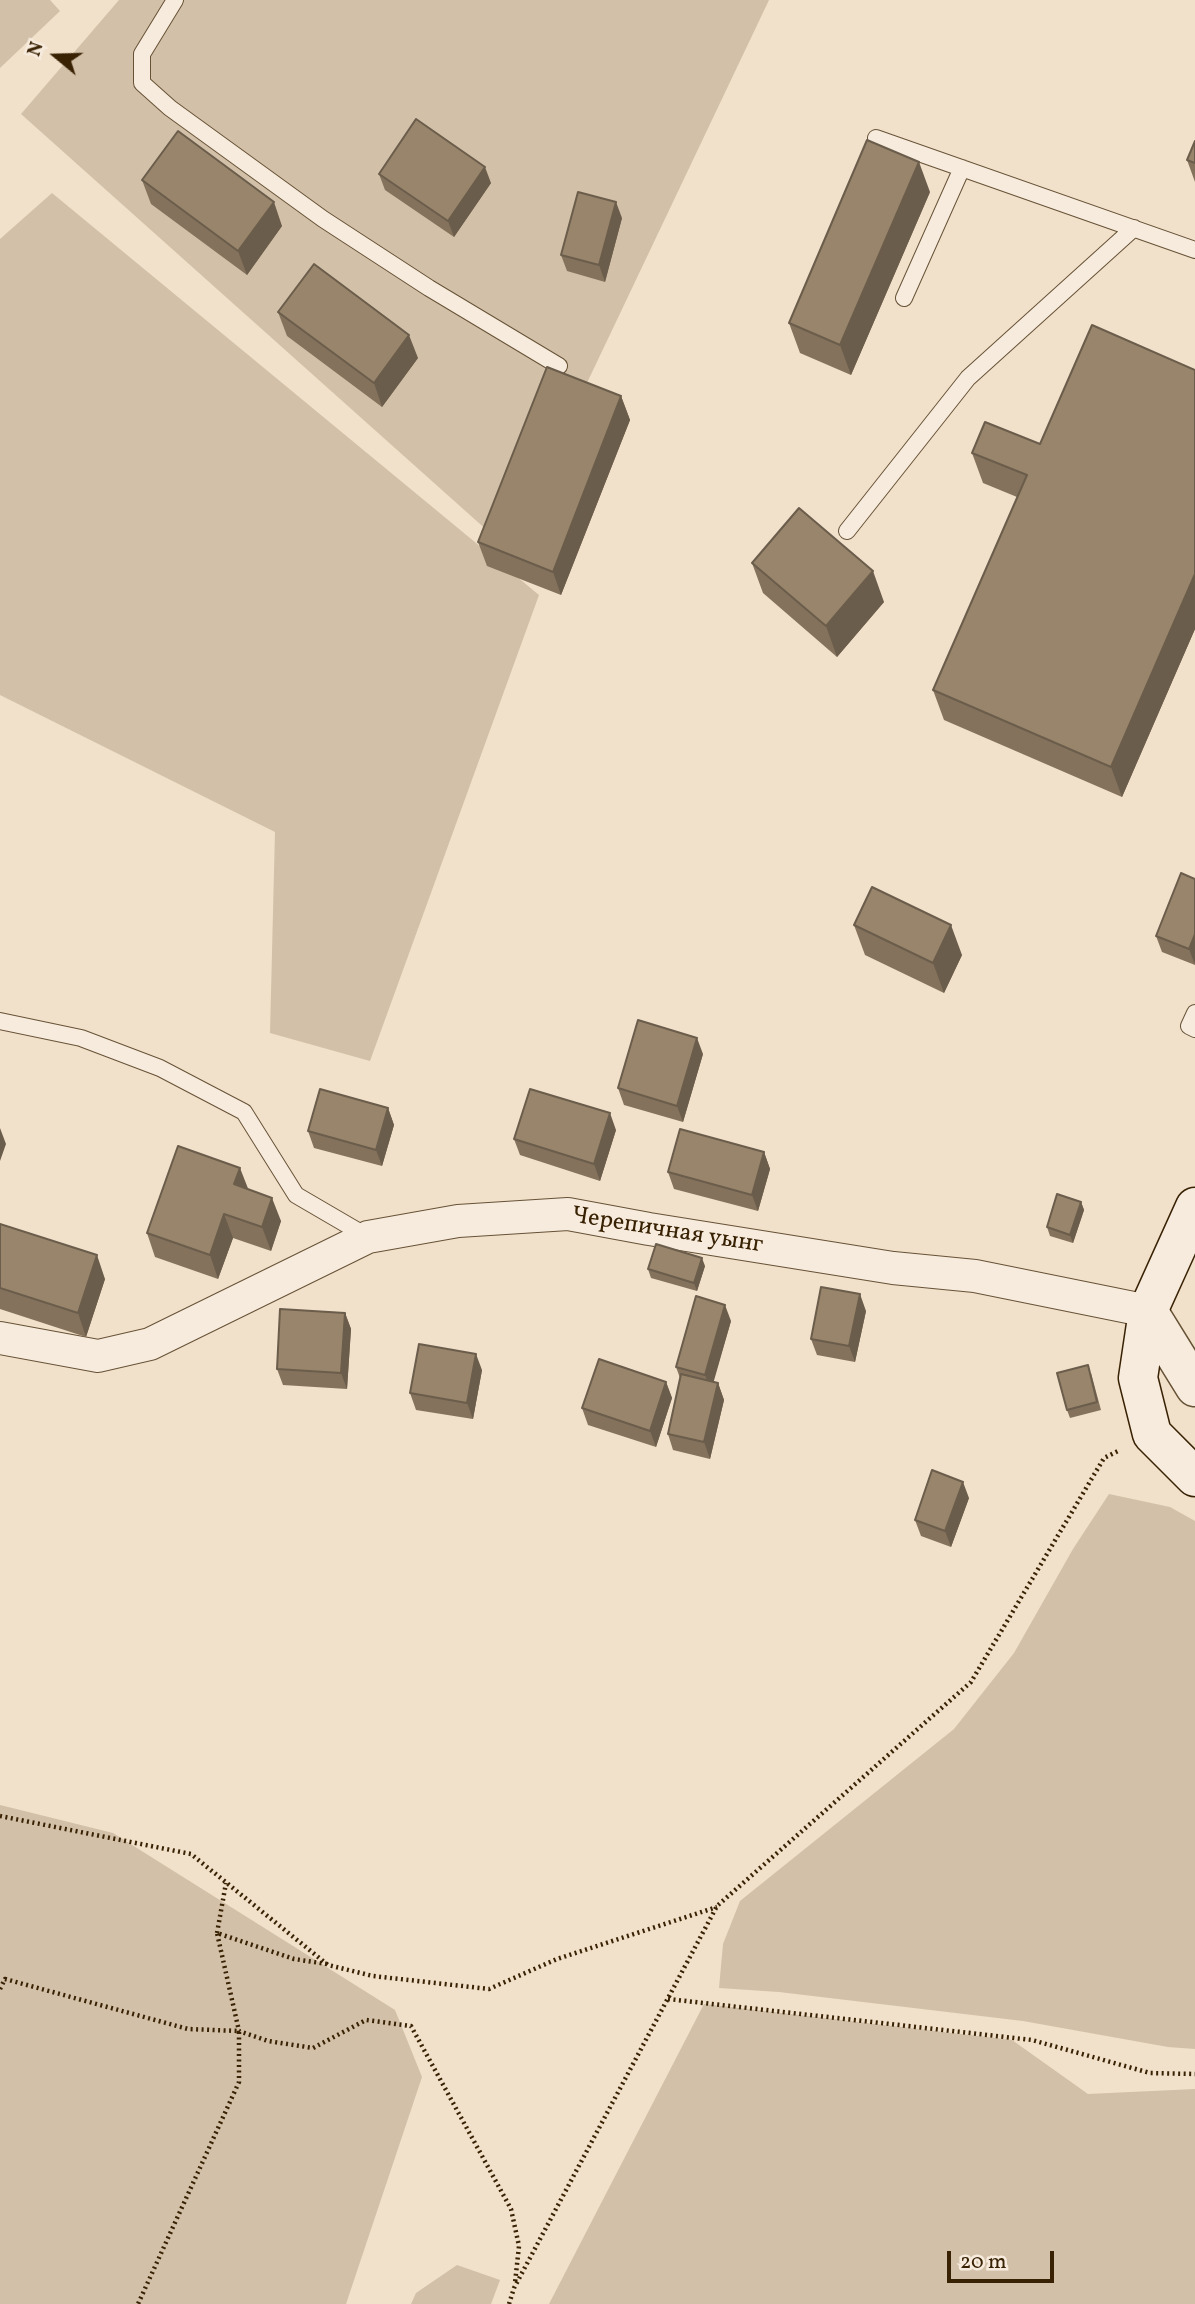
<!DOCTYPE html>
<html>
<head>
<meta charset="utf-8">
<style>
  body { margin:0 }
  #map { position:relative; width:1195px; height:2304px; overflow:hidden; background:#f1e0ca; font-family:Vollkorn,serif }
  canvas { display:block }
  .north { position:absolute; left:21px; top:21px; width:70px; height:70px; -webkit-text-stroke:5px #f6ebdd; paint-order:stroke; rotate:289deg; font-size:19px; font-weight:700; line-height:28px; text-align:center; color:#392204 }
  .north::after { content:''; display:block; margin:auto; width:24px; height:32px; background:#392204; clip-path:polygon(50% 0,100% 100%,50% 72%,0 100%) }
  .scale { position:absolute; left:947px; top:2251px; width:107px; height:32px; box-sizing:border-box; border:4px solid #392204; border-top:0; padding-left:9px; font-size:21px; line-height:24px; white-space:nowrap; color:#392204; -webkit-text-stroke:5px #f6ebdd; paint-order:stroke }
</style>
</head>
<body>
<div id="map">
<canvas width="1195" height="2304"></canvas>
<div class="north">N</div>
<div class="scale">20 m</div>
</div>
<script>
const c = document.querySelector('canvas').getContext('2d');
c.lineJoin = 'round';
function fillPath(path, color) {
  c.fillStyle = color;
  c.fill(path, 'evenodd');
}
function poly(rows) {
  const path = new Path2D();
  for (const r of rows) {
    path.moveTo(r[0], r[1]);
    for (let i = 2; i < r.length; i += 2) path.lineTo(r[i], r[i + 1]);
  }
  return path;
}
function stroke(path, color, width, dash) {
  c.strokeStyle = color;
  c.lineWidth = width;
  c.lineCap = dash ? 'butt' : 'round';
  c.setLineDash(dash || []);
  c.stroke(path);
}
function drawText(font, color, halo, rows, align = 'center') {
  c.font = font + ' Vollkorn,serif';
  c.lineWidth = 7;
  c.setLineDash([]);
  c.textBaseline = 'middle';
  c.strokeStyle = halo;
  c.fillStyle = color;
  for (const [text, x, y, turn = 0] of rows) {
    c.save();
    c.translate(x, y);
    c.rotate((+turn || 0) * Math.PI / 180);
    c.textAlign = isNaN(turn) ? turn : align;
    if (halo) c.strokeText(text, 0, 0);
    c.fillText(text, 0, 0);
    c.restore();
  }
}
fillPath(poly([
  [0,0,50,0,60,11,0,68],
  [119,0,769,0,508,549,21,114],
  [52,193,539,595,370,1061,270,1033,275,832,0,695,0,239],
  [1109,1494,1170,1507,1195,1521,1195,2049,1168,2047,1023,2021,779,1992,719,1988,723,1944,740,1901,954,1729,1014,1653,1073,1549],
  [0,1805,113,1833,395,2010,422,2077,346,2304,0,2304],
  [704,2004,1012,2040,1088,2094,1195,2089,1195,2304,549,2304],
  [457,2265,500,2280,491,2304,411,2304,416,2293]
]), '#d2c0a8');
const service = poly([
  [175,0,142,54,142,83,170,108,323,219,429,288,559,366],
  [876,138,1195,250],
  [904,298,962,168],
  [847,531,968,378,1134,228],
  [1195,1013,1189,1026,1195,1029],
  [0,1021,81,1038,160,1068,244,1112,296,1195,368,1237]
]);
const minor = poly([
  [0,1338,98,1356,150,1344,368,1237,458,1221,568,1214,649,1229,893,1268,975,1276,1148,1311]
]);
const tertiary = poly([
  [1148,1311,1195,1387]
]);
const secondary = poly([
  [1195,1207,1148,1311,1138,1378,1152,1434,1195,1477]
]);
stroke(service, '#675236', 18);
stroke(minor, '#675236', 34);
stroke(tertiary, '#675236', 41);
stroke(secondary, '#392204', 41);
stroke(poly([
  [0,1816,191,1854,328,1965,373,1976,489,1989,557,1959,717,1907],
  [217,1933,226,1883],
  [327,1964,294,1959,217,1933,239,2031,268,2041,313,2048,366,2020,411,2026,511,2209,519,2246,515,2283],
  [0,1989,5,1979,188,2029,239,2031,239,2082,138,2304],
  [668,1999,1032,2040,1150,2073,1195,2074],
  [509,2304,514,2288,717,1906,971,1682,1104,1458,1120,1450]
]), '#392204', 4.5, [2, 3.5]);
stroke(service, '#f6ebdd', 16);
stroke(minor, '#f6ebdd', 32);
stroke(tertiary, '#f6ebdd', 38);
stroke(secondary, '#f6ebdd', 38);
fillPath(poly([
  [1195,141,1195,182,1187,160],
  [379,174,491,183,454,237,385,190],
  [142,180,282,226,247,275,151,204],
  [930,192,851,375,800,353,789,323],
  [622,218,605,282,567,271,561,255],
  [278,312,418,358,382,407,287,336],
  [1195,370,1195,629,1122,797,944,720,933,690,1017,497,983,483,972,453,1040,444],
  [621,396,630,420,561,595,487,566,478,542],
  [752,563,884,602,837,657,763,593],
  [1181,873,1195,965,1162,952,1156,936],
  [854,925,962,955,944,993,865,955],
  [703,1054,683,1122,624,1105,618,1088],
  [388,1108,394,1125,382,1166,314,1148,308,1131],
  [616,1130,600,1181,520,1155,514,1139],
  [764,1152,770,1169,758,1211,674,1189,668,1172],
  [248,1189,281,1221,271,1251,233,1238,218,1279,155,1257,147,1233],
  [1081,1202,1084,1210,1073,1243,1050,1236,1047,1227],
  [0,1224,105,1279,86,1337,0,1309],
  [705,1266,697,1291,651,1278,648,1269],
  [866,1311,855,1362,817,1355,811,1339],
  [345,1313,351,1329,347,1389,283,1385,277,1369],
  [731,1321,713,1382,718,1383,724,1400,710,1459,673,1450,668,1434,680,1378,676,1367],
  [482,1370,473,1419,416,1410,410,1393],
  [1091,1373,1101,1410,1070,1418,1067,1410],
  [666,1382,672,1398,656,1447,588,1425,582,1408],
  [969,1498,951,1547,921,1536,915,1520]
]), '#84725c');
fillPath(poly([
  [919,162,930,192,851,375,840,345],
  [485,167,491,183,454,237,448,221],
  [274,202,282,226,247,275,238,251],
  [616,202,622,218,605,282,599,265],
  [409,335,418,358,382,407,374,383],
  [621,396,630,420,561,595,553,572],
  [873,571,884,602,837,657,826,626],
  [1195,574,1195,629,1122,797,1111,767],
  [951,925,962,955,944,993,933,963],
  [1195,934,1195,965,1189,949],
  [697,1038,703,1054,683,1122,677,1106],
  [388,1108,394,1125,382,1166,376,1150],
  [610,1113,616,1130,600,1181,594,1164],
  [0,1128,6,1144,0,1161],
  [764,1152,770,1169,758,1211,752,1195],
  [240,1168,249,1191,234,1184],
  [272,1198,281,1221,271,1251,262,1227],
  [1081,1202,1084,1210,1073,1243,1070,1235],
  [224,1214,233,1238,218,1279,210,1255],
  [97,1255,105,1279,86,1337,78,1313],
  [702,1258,705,1266,697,1291,694,1283],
  [860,1294,866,1311,855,1362,849,1346],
  [725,1305,731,1321,711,1391,705,1375],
  [345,1313,351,1329,347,1389,341,1373],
  [476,1354,482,1370,473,1419,467,1403],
  [666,1382,672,1398,656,1447,650,1431],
  [718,1383,724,1400,710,1459,704,1442],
  [963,1482,969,1498,951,1547,945,1531]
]), '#6b5d4b');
const building = poly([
  [416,119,485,167,448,221,379,174,416,119],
  [178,131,274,202,238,251,142,180,178,131],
  [867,140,919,162,840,345,789,323,867,140],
  [1195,141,1195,163,1187,160,1195,141],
  [578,192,616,202,599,265,561,255,578,192],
  [314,264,409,335,374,383,278,312,314,264],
  [1092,325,1195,370,1195,574,1111,767,933,690,1027,475,972,453,985,422,1040,444,1092,325],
  [547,367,621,396,553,572,478,542,547,367],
  [799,508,873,571,826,626,752,563,799,508],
  [1181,873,1195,879,1195,934,1189,949,1156,936,1181,873],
  [872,887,951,925,933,963,854,925,872,887],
  [638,1020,697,1038,677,1106,618,1088,638,1020],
  [320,1089,388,1108,376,1150,308,1131,320,1089],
  [530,1089,610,1113,594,1164,514,1139,530,1089],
  [680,1129,764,1152,752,1195,668,1172,680,1129],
  [178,1146,240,1168,234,1184,272,1198,262,1227,224,1214,210,1255,147,1233,178,1146],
  [1057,1194,1081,1202,1070,1235,1047,1227,1057,1194],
  [0,1224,97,1255,78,1313,0,1288,0,1224],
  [656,1244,702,1258,694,1283,648,1269,656,1244],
  [821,1287,860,1294,849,1346,811,1339,821,1287],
  [696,1296,725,1305,705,1375,676,1367,696,1296],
  [280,1309,345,1313,341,1373,277,1369,280,1309],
  [419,1344,476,1354,467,1403,410,1393,419,1344],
  [599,1359,666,1382,650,1431,582,1408,599,1359],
  [1088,1365,1097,1402,1067,1410,1057,1373,1088,1365],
  [681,1374,718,1383,704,1442,668,1434,681,1374],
  [932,1470,963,1482,945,1531,915,1520,932,1470]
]);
fillPath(building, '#99856b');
stroke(building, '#6b5d4b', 2);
drawText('24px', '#392204', '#f6ebdd', [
  ["Черепичная уынг",667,1232,9]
]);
</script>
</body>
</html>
